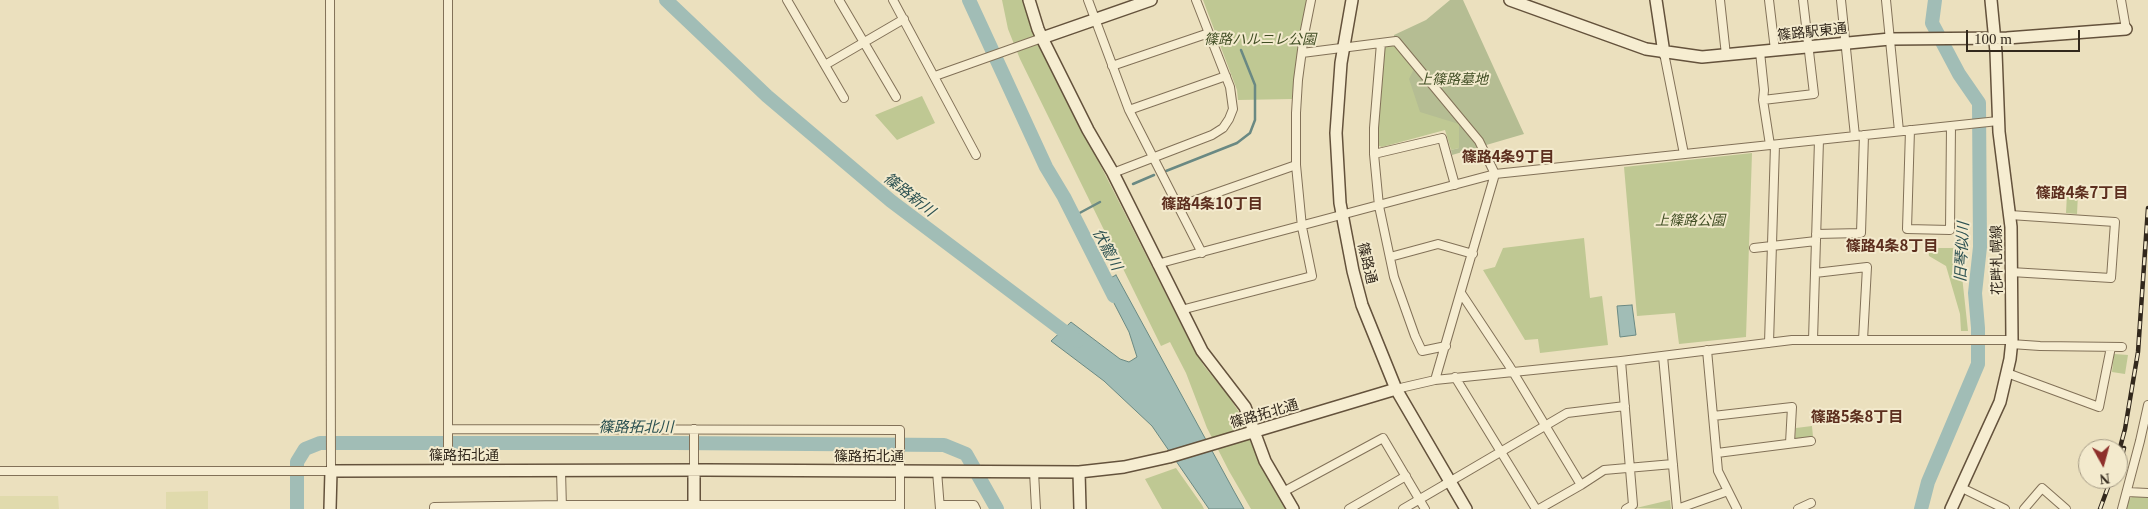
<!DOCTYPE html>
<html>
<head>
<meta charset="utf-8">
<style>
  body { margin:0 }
  #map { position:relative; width:2148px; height:509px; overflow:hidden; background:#ebe0be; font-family:Georgia,serif }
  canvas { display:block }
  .north { position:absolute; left:2078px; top:439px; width:50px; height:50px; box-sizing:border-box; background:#f3eacd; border:1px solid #a69c86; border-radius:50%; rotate:173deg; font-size:14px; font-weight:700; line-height:20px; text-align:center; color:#32281c }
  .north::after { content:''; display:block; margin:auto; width:18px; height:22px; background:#8e302b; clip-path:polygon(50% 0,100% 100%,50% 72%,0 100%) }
  .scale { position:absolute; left:1966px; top:30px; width:114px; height:22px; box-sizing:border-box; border:2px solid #32281c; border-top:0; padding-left:6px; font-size:15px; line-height:18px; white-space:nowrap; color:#32281c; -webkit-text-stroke:4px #f3eacd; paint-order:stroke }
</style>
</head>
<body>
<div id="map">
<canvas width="2148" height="509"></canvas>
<div class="north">N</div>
<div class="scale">100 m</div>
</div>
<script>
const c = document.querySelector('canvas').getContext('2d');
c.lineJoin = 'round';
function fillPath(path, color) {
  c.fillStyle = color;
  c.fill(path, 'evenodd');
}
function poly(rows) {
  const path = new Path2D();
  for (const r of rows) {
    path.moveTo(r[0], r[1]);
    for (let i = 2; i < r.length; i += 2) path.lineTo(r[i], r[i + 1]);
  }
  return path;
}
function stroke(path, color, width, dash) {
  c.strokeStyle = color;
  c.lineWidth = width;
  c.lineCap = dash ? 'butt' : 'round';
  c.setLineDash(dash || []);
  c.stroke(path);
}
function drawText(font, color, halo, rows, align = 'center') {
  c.font = font + ' Georgia,"Noto Sans JP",serif';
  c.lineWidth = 4;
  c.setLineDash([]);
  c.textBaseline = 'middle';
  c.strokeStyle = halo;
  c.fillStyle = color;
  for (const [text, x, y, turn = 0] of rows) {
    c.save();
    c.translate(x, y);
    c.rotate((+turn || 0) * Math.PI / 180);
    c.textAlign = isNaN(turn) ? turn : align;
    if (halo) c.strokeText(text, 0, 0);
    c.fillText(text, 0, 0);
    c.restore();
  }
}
fillPath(poly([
  [208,491,208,509,166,509,166,492],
  [0,496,58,496,59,509,0,509]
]), '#e0daac');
fillPath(poly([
  [1002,0,1024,0,1030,25,1047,60,1187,336,1204,366,1228,395,1240,414,1252,445,1272,486,1286,509,1251,509,1229,471,1207,428,1186,373,1170,342,1161,346,1020,59,1008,29],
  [1203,0,1308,0,1299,36,1292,99,1238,100,1237,90],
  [1387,46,1395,46,1459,124,1459,148,1451,150,1445,130,1382,147,1379,146,1379,108,1384,49],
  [922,96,935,123,897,140,875,115],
  [1752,153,1746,337,1679,344,1675,313,1637,316,1624,167],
  [2067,194,2078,194,2077,214,2066,213],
  [1584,238,1590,298,1602,296,1608,345,1540,353,1538,339,1525,340,1483,270,1495,267,1503,248],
  [1928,248,1962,248,1961,267,1968,331,1961,331,1960,314,1946,266,1929,256],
  [2114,354,2128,355,2125,374,2112,372],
  [1812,426,1813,437,1795,439,1796,428],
  [1176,468,1202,505,1204,509,1162,509,1145,479],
  [2132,497,2148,497,2148,509,2126,509,2129,499],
  [1670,500,1671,509,1635,508,1636,508]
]), '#bfc893');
fillPath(poly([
  [1450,0,1463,0,1524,134,1452,155,1451,150,1459,148,1459,124,1420,112,1409,79,1414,69,1395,46,1394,35,1426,20]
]), '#b5bd93');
const water = poly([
  [1116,275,1235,493,1244,509,1209,509,1152,426,1104,381,1051,341,1071,322,1120,359,1129,362,1137,357,1129,332,1103,282,1116,275],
  [1632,305,1636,335,1620,337,1617,306,1632,305]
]);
fillPath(water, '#a1bdb6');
stroke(water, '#6a8983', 1);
stroke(poly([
  [1166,171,1237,143,1250,133,1255,120,1255,85,1241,50],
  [1133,184,1154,175],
  [1074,216,1100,202]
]), '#6a8983', 2.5);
stroke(poly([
  [666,0,767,96,891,201,1077,341],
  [969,0,1046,167,1064,197,1114,296],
  [297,509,297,462,305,449,320,443,674,443,944,445,966,454,997,509],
  [1921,509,1928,482,1978,364,1978,328,1975,293,1980,247,1979,103,1959,74,1932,23,1935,0]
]), '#a1bdb6', 14);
const street = poly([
  [787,0,844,98],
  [839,0,896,97],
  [893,0,976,155],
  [1088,0,1129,110,1202,253],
  [1720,0,1726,55],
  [1769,0,1775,50],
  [1841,0,1855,136],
  [1886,0,1899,131],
  [2121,0,2126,29],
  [1381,43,1374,128,1374,154,1379,206,1394,277,1415,336,1422,351,1446,346],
  [1760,52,1764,90,1763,100,1770,145],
  [1302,53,1396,41,1479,141,1495,174,1435,380],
  [1664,53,1684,154],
  [825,65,904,19],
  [1112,66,1209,33],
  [935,76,1042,38],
  [1763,100,1814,94,1803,0],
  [1129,110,1226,76],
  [1910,130,1907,229,1950,230,1951,126],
  [1374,154,1442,138,1455,185],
  [1113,173,1212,135,1223,128,1229,119,1233,109,1230,87,1196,0],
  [1179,206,1296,165],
  [2010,215,2115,222,2111,278,2011,272],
  [1816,234,1861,233,1864,135],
  [1754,248,1816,241],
  [1390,257,1438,244,1473,254],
  [1157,264,1495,174,1998,121],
  [1815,273,1867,267,1863,340],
  [1461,293,1510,367,1581,485,1539,509],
  [1181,310,1312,276,1302,227,1296,165,1296,113,1298,80,1304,35,1311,0],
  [1813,340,1819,140],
  [1769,343,1775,145],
  [2011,344,2040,346,2122,347],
  [1707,350,1718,471,1737,509],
  [1663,356,1677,509],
  [1621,361,1633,505,1626,509],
  [2007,373,2099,407,2111,347],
  [1455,377,1536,509],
  [1396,389,1435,380,1621,361,1792,340,2012,340],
  [1713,416,1792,407,1790,443],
  [448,429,900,430,900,509],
  [1717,453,1811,441],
  [448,470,448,0],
  [561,470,562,509],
  [694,470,694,429],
  [0,471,331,471,330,0],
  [937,471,940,509],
  [1034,472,1036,509],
  [1581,485,1604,470,1673,464],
  [1962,488,2005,509],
  [1283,492,1383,438,1425,509],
  [2127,492,2148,493],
  [940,505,974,505,976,509],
  [434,509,434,507,562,505,900,505],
  [1349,509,1406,476],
  [1403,509,1567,413,1625,406],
  [1677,509,1728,491],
  [1798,509,1811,503],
  [2024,509,2042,488,2066,509],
  [2122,509,2140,441,2148,405]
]);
const secondary = poly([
  [1029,0,1038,29,1042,38,1151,0],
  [1352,0,1341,63,1336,133,1340,203,1353,271,1362,305,1396,389,1466,509],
  [1510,0,1646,49,1702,57,1890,39,2007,38,2126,29],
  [1656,0,1664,53],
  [1042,38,1088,130,1113,173,1202,351,1245,407,1265,461,1293,509],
  [694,470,694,509],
  [1079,472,1080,509],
  [330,509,331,471,706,470,1079,472,1124,467,1169,457,1396,389],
  [1951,509,2000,402,2010,359,2012,340,2011,227,1999,132,1996,52,1991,0]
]);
stroke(street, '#827158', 10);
stroke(secondary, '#64523c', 14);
stroke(street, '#f6edd1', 8);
stroke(secondary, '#f6edd1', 11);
const rail = poly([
  [2118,455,2125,429,2138,352,2148,208],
  [2118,471,2124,448],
  [2100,509,2111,479]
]);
stroke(rail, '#32281c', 4.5);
stroke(rail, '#f3eacd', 2.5, [8]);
drawText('14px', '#32281c', '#f3eacd', [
  ["篠路駅東通",1812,31,-6],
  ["花畔札幌線",1996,260,-91],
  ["篠路通",1368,263,77],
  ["篠路拓北通",1264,413,-16],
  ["篠路拓北通",464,455],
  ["篠路拓北通",869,456]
]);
drawText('italic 14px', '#414e24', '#f3eacd', [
  ["篠路ハルニレ公園",1260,39],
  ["上篠路墓地",1453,79],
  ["上篠路公園",1690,220]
]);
drawText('bold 15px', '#5c2e1e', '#f3eacd', [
  ["篠路4条9丁目",1508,156],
  ["篠路4条7丁目",2082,192],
  ["篠路4条10丁目",1212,203],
  ["篠路4条8丁目",1892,245],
  ["篠路5条8丁目",1857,416]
]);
drawText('italic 15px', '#2c5151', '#f3eacd', [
  ["篠路新川",910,194,38],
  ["伏籠川",1108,249,62],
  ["旧琴似川",1961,252,-87],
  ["篠路拓北川",636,426]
]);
</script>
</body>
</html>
